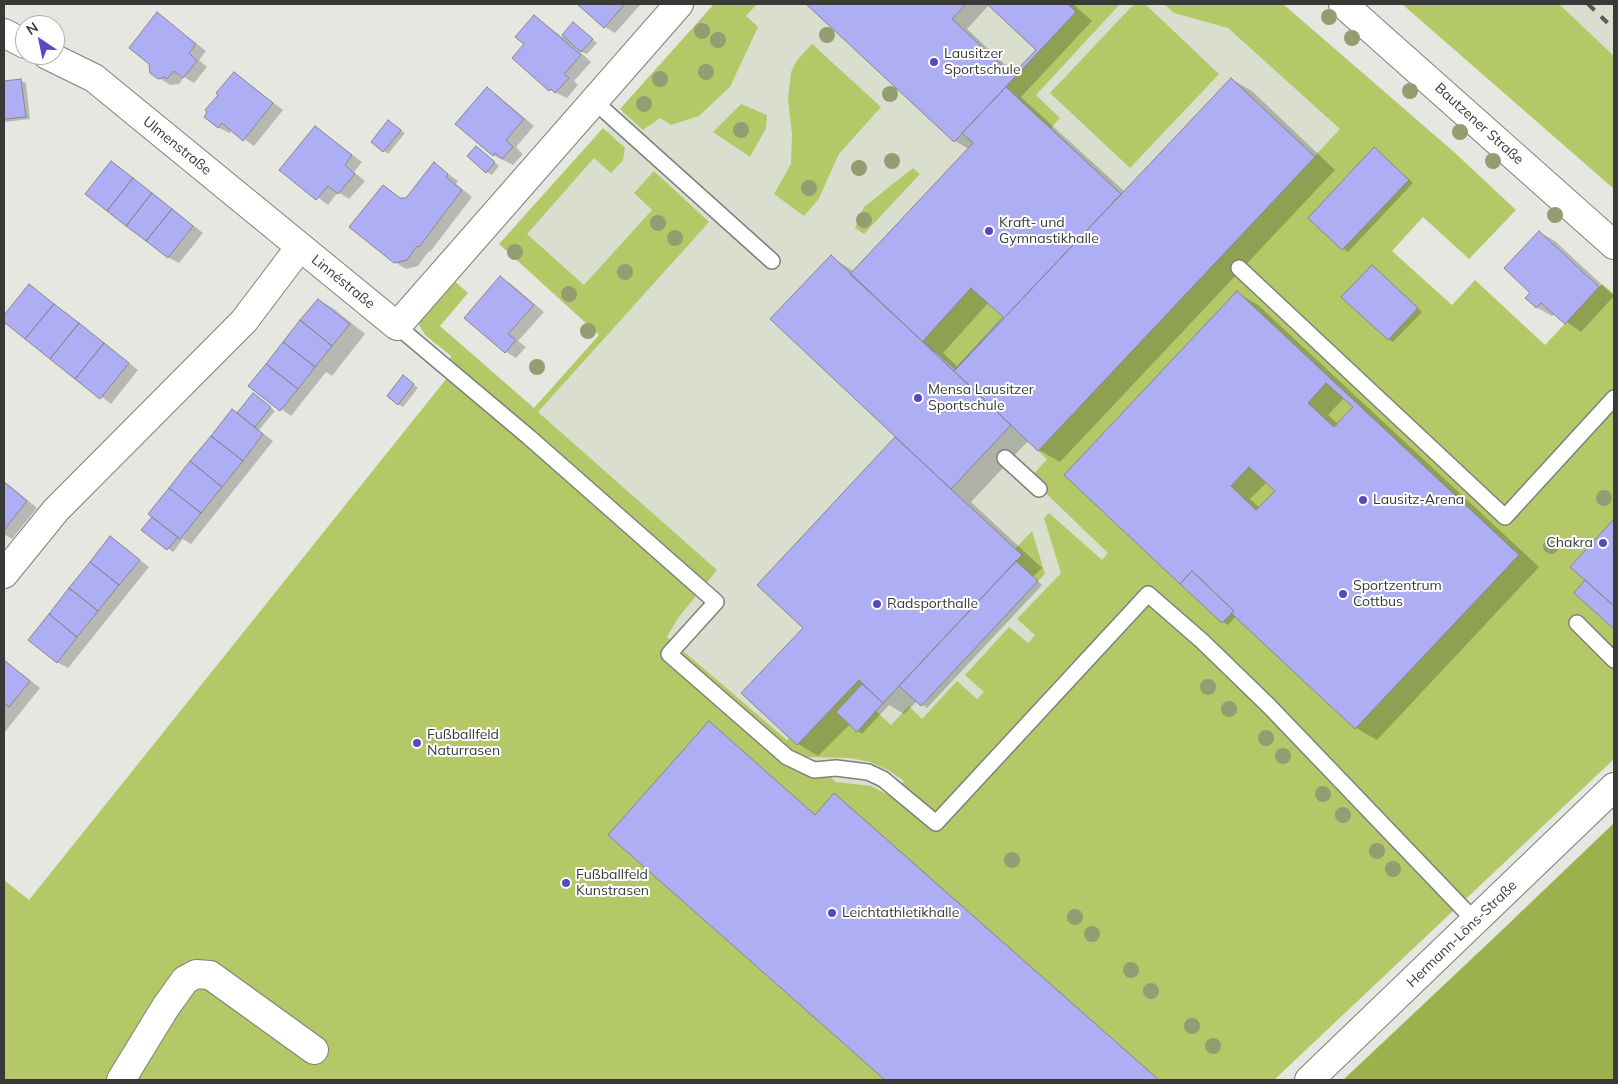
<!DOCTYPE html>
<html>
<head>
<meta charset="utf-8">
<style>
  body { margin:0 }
  #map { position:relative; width:1618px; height:1084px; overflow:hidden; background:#e5e7e0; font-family:Mulish,sans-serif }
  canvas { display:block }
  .frame { position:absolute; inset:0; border:5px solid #393a37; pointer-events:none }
  .north { position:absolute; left:15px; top:15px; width:50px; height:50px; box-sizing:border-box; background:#fff; border:1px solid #b0b0af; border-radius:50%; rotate:326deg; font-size:14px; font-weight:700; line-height:20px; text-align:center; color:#393a37 }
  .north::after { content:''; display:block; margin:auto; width:18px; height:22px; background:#5948c0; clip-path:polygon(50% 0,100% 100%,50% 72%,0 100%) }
</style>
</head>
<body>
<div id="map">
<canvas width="1618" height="1084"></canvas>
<div class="frame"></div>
<div class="north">N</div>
</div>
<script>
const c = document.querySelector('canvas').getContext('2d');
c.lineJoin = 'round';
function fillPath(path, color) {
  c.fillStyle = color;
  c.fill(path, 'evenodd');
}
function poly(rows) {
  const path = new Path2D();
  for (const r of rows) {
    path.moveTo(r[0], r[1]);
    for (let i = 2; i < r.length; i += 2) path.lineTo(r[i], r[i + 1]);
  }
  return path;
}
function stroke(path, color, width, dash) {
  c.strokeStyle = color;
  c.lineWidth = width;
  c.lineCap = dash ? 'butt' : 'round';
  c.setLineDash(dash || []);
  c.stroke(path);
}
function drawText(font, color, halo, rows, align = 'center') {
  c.font = font + ' Mulish,sans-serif';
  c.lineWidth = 4;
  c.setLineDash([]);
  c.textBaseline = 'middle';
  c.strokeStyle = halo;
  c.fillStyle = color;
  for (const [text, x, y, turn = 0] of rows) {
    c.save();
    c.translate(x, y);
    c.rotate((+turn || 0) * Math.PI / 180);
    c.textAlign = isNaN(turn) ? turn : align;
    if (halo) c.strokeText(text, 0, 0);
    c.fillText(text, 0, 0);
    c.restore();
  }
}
fillPath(poly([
  [718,4,1283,4,1386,93,1030,478,1109,553,874,815,667,637,678,618,534,410,601,336,502,246],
  [1559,4,1614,4,1614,56]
]), '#dadecf');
fillPath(poly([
  [714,4,757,4,746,16,758,27,730,87,699,116,671,125,660,118,643,130,620,109],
  [1068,4,1120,4,1036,95,1060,118,1051,128,1121,194,954,371,850,274,973,144,962,133,1076,12],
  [1134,4,1145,4,1219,74,1130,168,1050,93],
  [1164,4,1283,4,1454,152,1516,210,1469,259,1423,217,1392,251,1452,305,1475,280,1545,345,1602,284,1614,294,1614,759,1274,1080,4,1080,4,880,29,900,455,368,450,360,451,356,425,335,419,325,422,311,451,278,468,293,440,326,534,408,599,335,499,244,603,128,625,148,623,160,611,173,594,158,527,234,584,285,652,210,634,193,654,171,709,222,538,412,717,570,678,618,667,637,787,740,789,738,797,745,859,680,862,684,836,712,857,732,876,711,891,725,909,706,922,719,957,681,977,699,984,692,965,675,1009,627,1028,643,1035,635,1017,619,1061,573,1044,518,1049,513,1102,560,1108,553,1030,478,1047,459,1038,451,1340,129,1228,28,1174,13],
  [807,757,850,758,870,762,890,771,904,781,890,796,871,786,836,782],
  [1402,4,1559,4,1614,56,1614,189],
  [812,44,881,107,839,154,818,200,804,216,774,194,791,164,792,134,788,99,791,72,797,60],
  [741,104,767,115,766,128,750,157,713,132],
  [913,168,920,174,864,234,855,228,864,207],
  [1032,531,1045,574,1038,581,1016,561,1015,549]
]), '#b5c867');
fillPath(poly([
  [1614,823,1614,1080,1343,1080,1498,934]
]), '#9db04e');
fillPath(poly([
  [578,4,641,4,615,33,605,27],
  [808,4,1073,4,1092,21,1021,97,1125,192,1231,79,1252,91,1335,170,1060,462,1039,450,1029,440,971,502,1042,568,1033,577,1042,585,927,708,917,701,904,714,889,705,862,734,850,724,818,756,798,744,743,693,804,628,758,585,897,437,831,257,855,272,969,149,955,141],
  [990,4,1038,50,1015,74,967,29],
  [989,302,1005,317,958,367,943,353],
  [158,14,206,51,199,60,207,67,194,83,184,77,179,84,170,85,159,78],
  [535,16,562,37,573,24,597,43,587,54,579,51,591,62,574,81,578,85,567,98,550,90,526,44],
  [234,73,283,110,254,146,232,130,229,133,218,127],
  [21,81,26,83,30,119,4,122,4,83],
  [487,89,497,95,534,126,516,147,523,154,513,165,493,155],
  [389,121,405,133,388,154,384,151],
  [315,127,362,162,354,172,365,181,349,199,338,192,328,205,281,170],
  [476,147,499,166,492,175,487,172],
  [1374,149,1413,183,1348,252,1309,218],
  [112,162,203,233,179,263,168,257],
  [435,164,458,181,456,184,472,197,430,252,429,251,418,266,406,269,395,262,383,187,403,200,407,200],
  [1539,232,1555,241,1614,296,1581,332,1555,314,1552,316,1536,307],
  [1372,266,1422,312,1393,342,1388,339],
  [501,278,511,284,544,312,518,341,526,347,516,358,506,352],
  [29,285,138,370,111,404,4,321,4,317],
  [1237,293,1258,305,1539,567,1377,740,1356,728,1236,616,1228,625,1223,622],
  [1344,398,1354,407,1338,424,1328,415],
  [1267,482,1276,491,1260,508,1250,499],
  [319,300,334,309,365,334,332,376,326,372,291,416,250,386],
  [408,380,418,388,403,407,398,404],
  [254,394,275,411,259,430,273,441,191,544,183,539,173,552,143,529,157,521],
  [4,481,37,508,12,539,4,534],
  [1614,520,1614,627,1576,593,1587,580,1572,567],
  [111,538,149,567,68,668,57,662],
  [4,660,40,688,4,733],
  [709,722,816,816,835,795,840,798,1159,1080,887,1080,610,835]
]), '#0003');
const building = poly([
  [577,4,625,4,604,28,577,4],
  [806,4,966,4,952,19,1012,75,1036,50,987,4,1068,4,1076,12,954,142,806,4],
  [157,12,196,44,189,53,197,61,183,78,174,71,167,79,165,77,158,79,150,73,149,64,129,48,157,12],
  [534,15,581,55,564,74,569,78,555,93,551,89,549,91,512,58,524,44,515,37,534,15],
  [573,22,593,39,581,52,562,35,573,22],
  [234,72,273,103,243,141,222,123,218,128,204,117,207,112,205,110,218,95,216,93,234,72],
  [1231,78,1315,157,1038,451,954,371,1231,78],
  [21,79,26,117,4,119,4,81,21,79],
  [487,87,524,119,506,140,513,147,502,159,495,153,493,156,455,124,487,87],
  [1006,87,1121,194,954,371,850,274,973,143,962,133,1006,87],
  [971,288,1003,317,955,369,923,341,971,288],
  [388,120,401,130,383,152,371,142,388,120],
  [315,126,352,155,345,165,355,174,338,194,328,186,316,200,279,170,315,126],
  [476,146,495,162,486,173,467,156,476,146],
  [1374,147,1409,180,1342,250,1308,218,1374,147],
  [111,161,133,178,107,211,85,194,111,161],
  [434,162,448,174,446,177,462,190,419,247,417,246,407,260,394,263,349,227,383,185,400,198,406,198,434,162],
  [133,178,152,193,126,226,107,211,133,178],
  [152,193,172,209,146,241,126,226,152,193],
  [172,209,193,226,168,258,146,241,172,209],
  [1539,231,1599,287,1565,324,1541,303,1536,308,1531,303,1525,298,1530,293,1504,268,1539,231],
  [831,255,1011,425,951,489,770,319,831,255],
  [1372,265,1418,308,1388,340,1341,297,1372,265],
  [500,276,534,305,508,334,516,340,505,353,464,318,500,276],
  [29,284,54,304,25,339,4,322,4,315,29,284],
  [1237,291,1519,555,1355,729,1231,613,1234,611,1192,571,1180,584,1064,475,1237,291],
  [1326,383,1353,407,1334,427,1308,403,1326,383],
  [1249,467,1275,491,1256,510,1231,486,1249,467],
  [318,299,350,324,332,346,300,320,318,299],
  [54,304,79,323,50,359,25,339,54,304],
  [300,320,332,346,315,367,283,342,300,320],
  [79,323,104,343,75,379,50,359,79,323],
  [283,342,315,367,298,389,266,364,283,342],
  [104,343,129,363,100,399,75,379,104,343],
  [266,364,298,389,280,411,248,386,266,364],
  [403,375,414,384,398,405,387,396,403,375],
  [253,393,271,407,255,427,237,413,253,393],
  [232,409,263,434,243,461,211,436,232,409],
  [211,436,243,461,222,487,190,461,211,436],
  [895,437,1022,555,883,703,859,680,797,745,741,693,803,628,757,585,895,437],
  [190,461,222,487,201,513,169,488,190,461],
  [4,482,27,501,4,530,4,482],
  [169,488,201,513,180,539,148,514,169,488],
  [152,517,178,537,167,550,141,530,152,517],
  [1614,519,1614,606,1570,567,1614,519],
  [110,536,140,560,119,585,90,562,110,536],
  [1016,561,1038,581,921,706,899,686,1016,561],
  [90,562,119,585,98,611,69,588,90,562],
  [1192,571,1234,611,1222,623,1180,584,1192,571],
  [1585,580,1614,606,1614,629,1574,593,1585,580],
  [69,588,98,611,77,637,49,614,69,588],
  [49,614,77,637,57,663,28,640,49,614],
  [4,660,30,681,9,707,4,703,4,660],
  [862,684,883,703,857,732,836,712,862,684],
  [709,721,815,815,834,793,1159,1080,885,1080,608,835,709,721]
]);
fillPath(building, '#aeaef5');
stroke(building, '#86868d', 1);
const lane = poly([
  [594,101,772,261],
  [1239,268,1505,517,1614,398],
  [397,326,530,438,716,602,669,654,787,757,814,770,836,768,868,772,883,779,936,823,1148,594,1202,641,1269,706,1475,921],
  [1005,458,1039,489],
  [1577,623,1614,660]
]);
const street = poly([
  [1343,4,1614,245],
  [4,33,25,44],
  [47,55,94,78,397,326,679,4],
  [4,574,56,510,244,321,300,247],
  [121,1080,165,1008,185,980,196,974,210,975,314,1050],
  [1309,1080,1614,787]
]);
stroke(lane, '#7e8079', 18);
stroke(street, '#7e8079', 30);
stroke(lane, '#fff', 15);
stroke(street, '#fff', 28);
stroke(poly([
  [1588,4,1614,29]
]), '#5c5d5a', 4, [9, 9]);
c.fillStyle = '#949c72';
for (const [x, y] of [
  [1329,17],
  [702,31],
  [827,35],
  [1352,38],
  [718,40],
  [706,72],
  [660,79],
  [1410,91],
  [890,94],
  [644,104],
  [741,130],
  [1460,132],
  [892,161],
  [1493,161],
  [859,168],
  [809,188],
  [1555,215],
  [864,220],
  [658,223],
  [675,238],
  [515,252],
  [625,272],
  [569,294],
  [588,331],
  [537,367],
  [1604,498],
  [1551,546],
  [1208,687],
  [1229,709],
  [1266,738],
  [1283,756],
  [1323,794],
  [1343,815],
  [1377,851],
  [1012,860],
  [1393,869],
  [1075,917],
  [1092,934],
  [1131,970],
  [1151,991],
  [1192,1026],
  [1213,1046]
]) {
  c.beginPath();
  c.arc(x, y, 8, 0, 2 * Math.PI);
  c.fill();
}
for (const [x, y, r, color] of [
  [934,62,5,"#5948c0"],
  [989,231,5,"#5948c0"],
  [918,398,5,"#5948c0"],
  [1363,500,5,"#5948c0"],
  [1603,543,5,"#5948c0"],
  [1343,594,5,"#5948c0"],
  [877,604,5,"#5948c0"],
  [417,743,5,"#5948c0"],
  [566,883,5,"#5948c0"],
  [832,913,5,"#5948c0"]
]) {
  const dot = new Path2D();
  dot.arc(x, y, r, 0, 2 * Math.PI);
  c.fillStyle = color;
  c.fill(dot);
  stroke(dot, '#fff', 2);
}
drawText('14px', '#393a37', '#fff', [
  ["Lausitzer",944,54],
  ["Sportschule",944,70],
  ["Kraft- und",999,223],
  ["Gymnastikhalle",999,239],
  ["Mensa Lausitzer",928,390],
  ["Sportschule",928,406],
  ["Lausitz-Arena",1373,500],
  ["Chakra",1593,543,"right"],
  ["Sportzentrum",1353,586],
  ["Cottbus",1353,602],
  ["Radsporthalle",887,604],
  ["Fußballfeld",427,735],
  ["Naturrasen",427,751],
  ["Fußballfeld",576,875],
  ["Kunstrasen",576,891],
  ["Leichtathletikhalle",842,913]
], 'left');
drawText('14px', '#393a37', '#fff', [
  ["Bautzener Straße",1479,124,42],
  ["Ulmenstraße",177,146,39],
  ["Linnéstraße",343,282,39],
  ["Hermann-Löns-Straße",1462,934,-44]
]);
</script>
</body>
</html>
